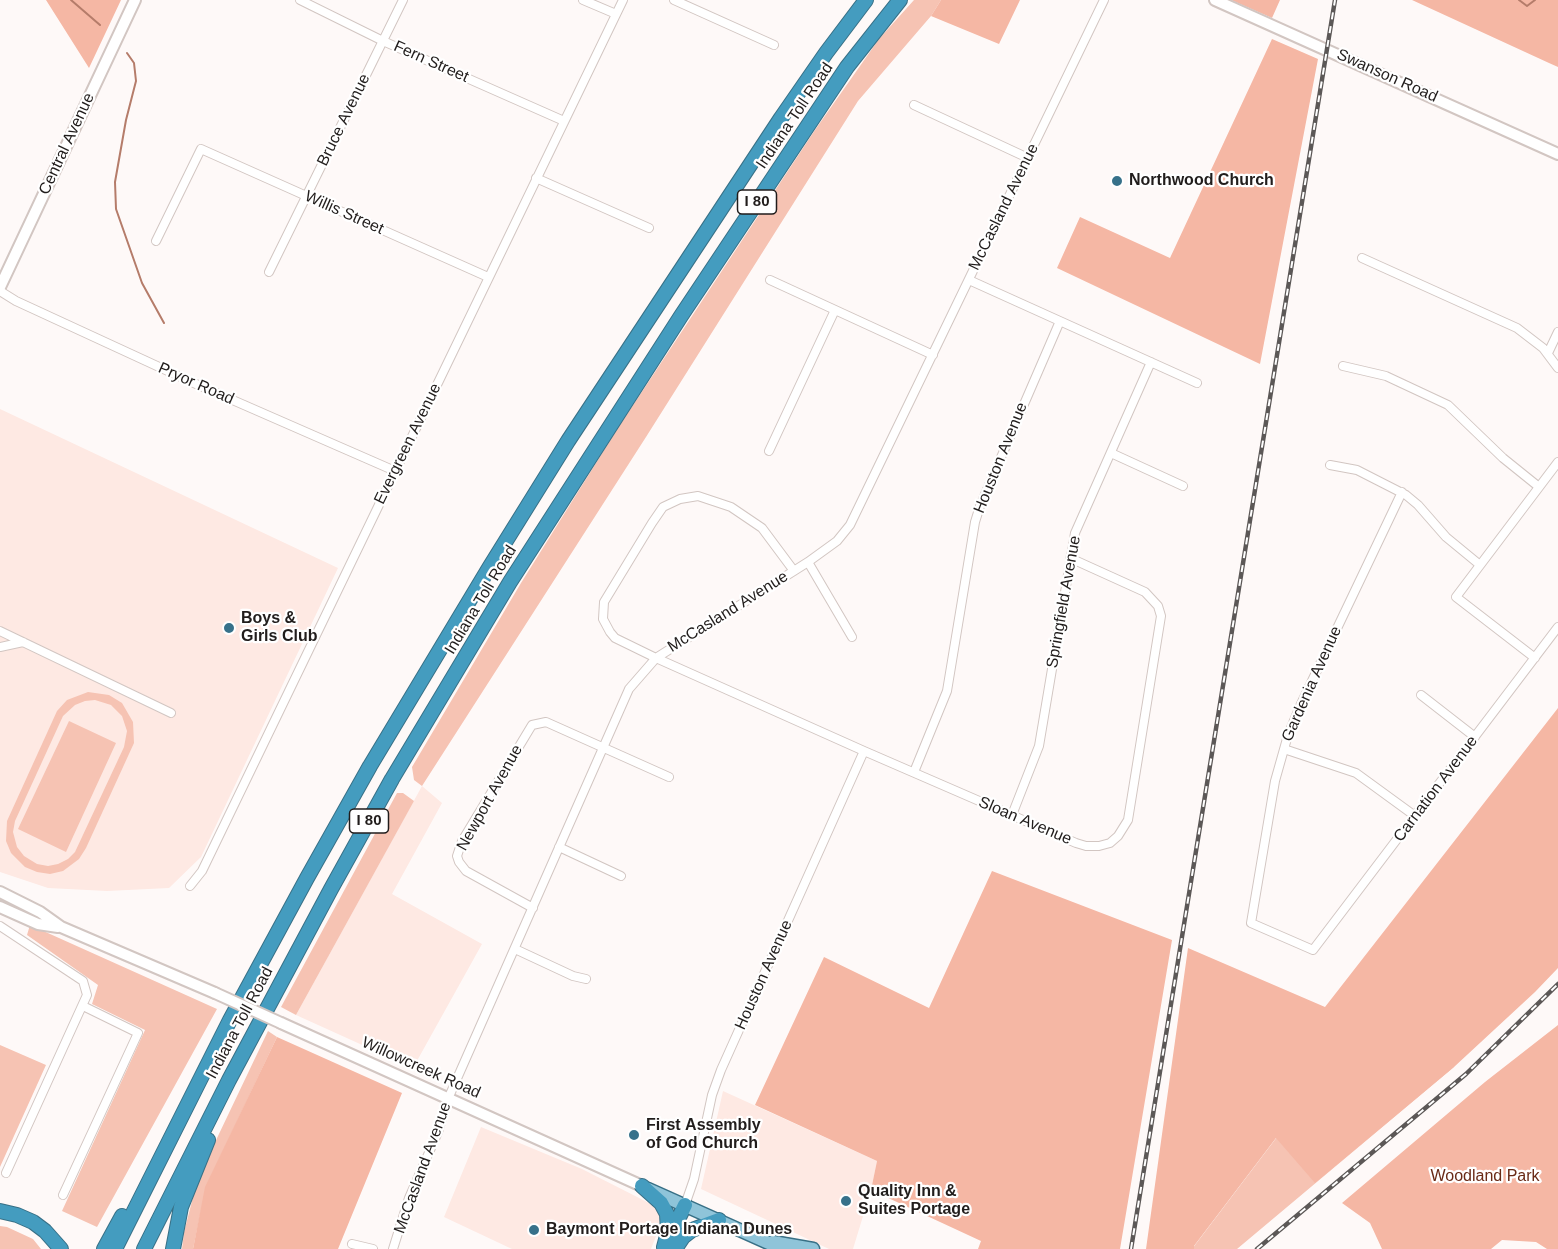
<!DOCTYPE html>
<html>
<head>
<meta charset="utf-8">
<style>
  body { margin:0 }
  canvas { display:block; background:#fef9f8 }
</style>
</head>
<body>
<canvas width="1558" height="1249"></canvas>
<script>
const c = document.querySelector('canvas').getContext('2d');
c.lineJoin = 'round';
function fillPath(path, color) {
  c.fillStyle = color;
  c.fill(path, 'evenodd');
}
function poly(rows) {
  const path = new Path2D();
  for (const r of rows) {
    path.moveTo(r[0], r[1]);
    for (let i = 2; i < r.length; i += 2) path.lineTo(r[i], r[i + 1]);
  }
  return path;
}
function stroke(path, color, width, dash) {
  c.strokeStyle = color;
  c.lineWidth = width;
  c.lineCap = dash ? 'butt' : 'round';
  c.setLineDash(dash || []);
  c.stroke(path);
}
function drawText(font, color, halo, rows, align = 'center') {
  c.font = font + ' Arial,sans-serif';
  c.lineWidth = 4.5;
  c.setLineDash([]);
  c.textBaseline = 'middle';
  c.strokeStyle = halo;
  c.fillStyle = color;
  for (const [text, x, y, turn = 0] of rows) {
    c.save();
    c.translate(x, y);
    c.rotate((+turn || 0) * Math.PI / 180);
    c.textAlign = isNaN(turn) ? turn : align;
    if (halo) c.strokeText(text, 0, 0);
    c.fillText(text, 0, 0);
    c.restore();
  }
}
fillPath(poly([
  [0,409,338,568,201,857,169,888,107,891,48,888,0,872],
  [422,786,442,803,392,894,482,944,413,1068,296,1015],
  [723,1091,877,1161,871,1190,853,1249,829,1249,701,1189],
  [481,1127,582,1169,649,1203,659,1211,660,1226,651,1249,512,1249,444,1217]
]), '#fee9e3');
fillPath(poly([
  [914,0,941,0,931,16,858,101,646,437,422,786,414,780,412,767,521,583,616,431,815,130,879,39],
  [88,692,109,695,122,703,133,722,134,743,86,848,79,859,63,871,50,874,37,872,25,867,11,853,6,841,7,821,57,711,67,700],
  [95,700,111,705,122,716,127,731,124,747,75,852,68,859,58,864,48,866,37,864,24,856,17,847,13,832,15,821,63,716,75,705,85,701],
  [69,721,116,743,66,852,18,829],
  [397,793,403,793,414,801,296,1015,281,1007],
  [30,925,217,1009,97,1227,62,1211,145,1030,92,1004,98,985,27,935],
  [1362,1025,1454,1067,1237,1249,1192,1249],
  [268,1031,277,1037,206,1187,193,1249,182,1249,184,1232,198,1178],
  [0,1045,46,1065,0,1167],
  [0,1226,7,1227,33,1239,41,1249,0,1249]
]), '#f6c3b3');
fillPath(poly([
  [46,0,121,0,89,68],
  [941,0,1020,0,999,44,931,16],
  [1231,0,1280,0,1272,18],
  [1412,0,1558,0,1558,67,1549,63],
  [1272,39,1318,59,1260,364,1057,268,1080,217,1170,258],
  [1558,708,1558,968,1535,992,1454,1067,1315,1183,1276,1138,1194,1246,1194,1249,1146,1249,1188,948,1325,1007],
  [992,871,1172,940,1120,1249,978,1249,981,1241,871,1190,877,1161,755,1105,824,957,929,1008],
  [1558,1025,1558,1249,1547,1249,1536,1242,1502,1240,1491,1249,1382,1249,1370,1223,1342,1203,1485,1082],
  [277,1037,402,1093,338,1249,193,1249,205,1187]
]), '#f5b7a4');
stroke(poly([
  [71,0,100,25],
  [1519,0,1527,6,1535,0],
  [127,53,134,63,136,81,126,120,115,182,116,209,142,283,164,323]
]), '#b57c6a', 2);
const street = poly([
  [300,0,383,41,564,121],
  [583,0,616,14],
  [674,0,774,45],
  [914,105,1028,158],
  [536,178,649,228],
  [156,241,201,149,488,277],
  [1362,258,1517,328,1543,348,1558,368],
  [269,272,403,0],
  [770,280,933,355],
  [969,280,1197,383],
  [0,291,16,301,196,384,395,471],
  [1548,353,1558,332],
  [1343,366,1386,376,1448,405,1503,458,1539,487],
  [769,451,835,310],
  [1111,453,1183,486],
  [1330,465,1357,470,1406,495,1418,505,1446,537,1480,565],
  [1402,492,1301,704,1288,735,1275,781,1251,923,1313,950,1558,627],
  [808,562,852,637],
  [794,571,762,528,731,507,698,496,680,499,663,507,652,523,604,602,603,619,610,632,615,638,656,658,864,751,1076,843,1086,846,1099,846,1110,843,1118,836,1128,820,1161,616,1158,606,1145,592,1070,558],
  [0,631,171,713],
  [0,647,23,642],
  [1535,658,1456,597,1558,462],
  [1421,695,1475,737],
  [1284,749,1356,773,1415,816],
  [914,772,947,691,975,522,980,506,1060,321],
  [1012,815,1039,746,1075,533,1151,362],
  [559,847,621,876],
  [190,886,202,871,623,0],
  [533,908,466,871,459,862,457,856,462,841,532,725,546,722,669,777],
  [0,926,83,981,87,995,6,1173],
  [515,949,573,976,586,979],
  [63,1195,138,1033,83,1006],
  [685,1205,694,1179,712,1095,721,1070,864,751],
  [352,1244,373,1249],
  [393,1249,409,1198,438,1132,448,1099,629,689,656,658,808,562,837,541,850,525,1104,0]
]);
const secondary = poly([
  [1215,0,1558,154],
  [0,287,135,0],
  [0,892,40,912,61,927,215,993],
  [0,907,38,924,58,927],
  [281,1023,642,1186]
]);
const primary = poly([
  [648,1189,782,1249],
  [773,1242,813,1249]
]);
const highway = poly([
  [642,1186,661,1203,667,1214,668,1232,664,1247],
  [0,1211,17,1215,33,1222,45,1231,61,1249],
  [670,1236,685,1205],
  [104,1249,122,1216],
  [115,1249,230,1020,307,878,370,766,489,568,568,441,781,118,826,53,866,0],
  [144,1249,229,1080,331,889,392,779,510,582,681,316,847,67,900,0],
  [173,1249,181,1207,208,1140],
  [675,1249,683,1237,692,1230,719,1220]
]);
stroke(street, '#d2c6c2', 10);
stroke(secondary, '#d2c6c2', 14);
stroke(primary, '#387086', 15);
stroke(highway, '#387086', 16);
stroke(street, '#fff', 8);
stroke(secondary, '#fff', 10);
stroke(primary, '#8fc4d9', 12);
stroke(highway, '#449cbf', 14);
const rail = poly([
  [1131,1249,1335,0],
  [1257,1249,1466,1074,1558,984]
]);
stroke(rail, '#5c5857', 4.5);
stroke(rail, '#fff', 2, [7]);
const secondaryBridge = poly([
  [215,993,281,1023]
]);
stroke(secondaryBridge, '#d2c6c2', 14, []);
stroke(secondaryBridge, '#fff', 10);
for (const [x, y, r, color] of [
  [1117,181,6,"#37718a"],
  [229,628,6,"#37718a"],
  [634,1135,6,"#37718a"],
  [846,1201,6,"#37718a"],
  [534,1230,6,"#37718a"]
]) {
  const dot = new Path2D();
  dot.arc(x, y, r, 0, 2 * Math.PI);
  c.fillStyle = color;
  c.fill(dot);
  stroke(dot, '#fff', 2);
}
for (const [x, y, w] of [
  [757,202,39],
  [369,821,39]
]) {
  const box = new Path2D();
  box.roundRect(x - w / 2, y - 12, w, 24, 4.5);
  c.fillStyle = '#fff';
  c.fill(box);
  stroke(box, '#211d1c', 1.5);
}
drawText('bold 15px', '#211d1c', null, [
  ["I 80",757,202],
  ["I 80",369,821]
]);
drawText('16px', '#211d1c', '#fff', [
  ["Fern Street",431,62,24],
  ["Swanson Road",1387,76,24],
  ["Indiana Toll Road",795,116,-56],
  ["Bruce Avenue",344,120,-64],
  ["Central Avenue",67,144,-65],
  ["McCasland Avenue",1004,207,-64],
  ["Willis Street",344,213,24],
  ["Pryor Road",196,384,24],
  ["Evergreen Avenue",408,444,-64],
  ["Houston Avenue",1001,458,-68],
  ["Indiana Toll Road",481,600,-59],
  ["Springfield Avenue",1064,602,-80],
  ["McCasland Avenue",728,612,-32],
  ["Gardenia Avenue",1312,684,-66],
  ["Carnation Avenue",1436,789,-53],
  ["Newport Avenue",490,798,-61],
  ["Sloan Avenue",1025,821,23],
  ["Houston Avenue",764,975,-66],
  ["Indiana Toll Road",240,1023,-62],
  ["Willowcreek Road",421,1068,24],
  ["McCasland Avenue",423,1168,-70]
]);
drawText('bold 16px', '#211d1c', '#fff', [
  ["Northwood Church",1129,181],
  ["Boys &",241,619],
  ["Girls Club",241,637],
  ["First Assembly",646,1126],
  ["of God Church",646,1144],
  ["Quality Inn &",858,1192],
  ["Suites Portage",858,1210],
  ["Baymont Portage Indiana Dunes",546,1230]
], 'left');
drawText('16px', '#692a16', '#fff', [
  ["Woodland Park",1485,1177]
]);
</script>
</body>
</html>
